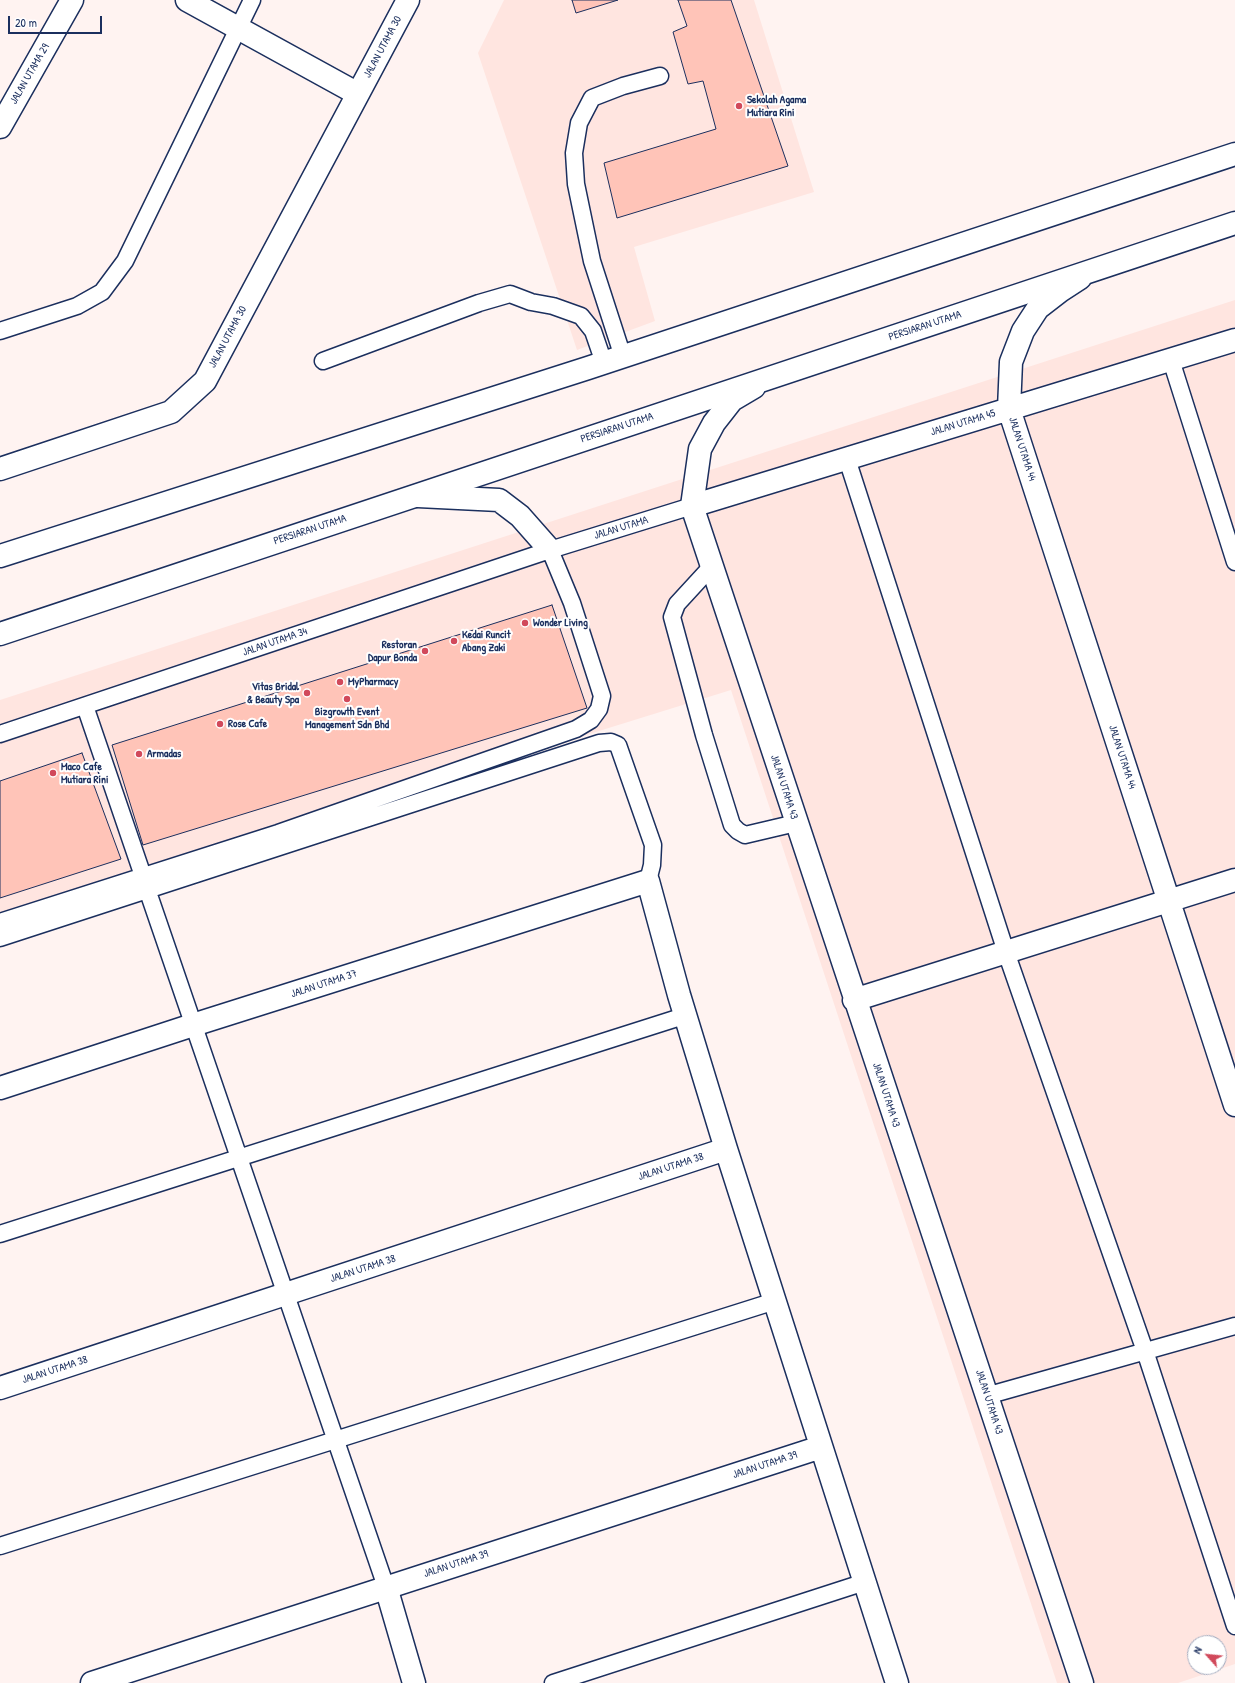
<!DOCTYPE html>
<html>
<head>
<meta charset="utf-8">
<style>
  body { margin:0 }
  #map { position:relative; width:1235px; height:1683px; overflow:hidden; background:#fff3f1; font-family:"Patrick Hand",sans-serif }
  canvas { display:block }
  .north { position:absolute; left:1187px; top:1635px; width:40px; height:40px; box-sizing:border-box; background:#fff; border:1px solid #a4acbf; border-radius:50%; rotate:297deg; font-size:11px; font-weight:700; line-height:16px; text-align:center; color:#1b2f5e }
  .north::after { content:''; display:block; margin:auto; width:14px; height:18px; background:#d1495b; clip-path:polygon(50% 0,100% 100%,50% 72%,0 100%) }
  .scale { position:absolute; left:8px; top:16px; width:94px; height:18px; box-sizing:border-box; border:2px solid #1b2f5e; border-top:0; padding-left:5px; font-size:12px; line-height:14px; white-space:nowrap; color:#1b2f5e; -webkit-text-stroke:3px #fff; paint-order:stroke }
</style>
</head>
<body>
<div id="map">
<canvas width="1235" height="1683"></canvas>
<div class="north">N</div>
<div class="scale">20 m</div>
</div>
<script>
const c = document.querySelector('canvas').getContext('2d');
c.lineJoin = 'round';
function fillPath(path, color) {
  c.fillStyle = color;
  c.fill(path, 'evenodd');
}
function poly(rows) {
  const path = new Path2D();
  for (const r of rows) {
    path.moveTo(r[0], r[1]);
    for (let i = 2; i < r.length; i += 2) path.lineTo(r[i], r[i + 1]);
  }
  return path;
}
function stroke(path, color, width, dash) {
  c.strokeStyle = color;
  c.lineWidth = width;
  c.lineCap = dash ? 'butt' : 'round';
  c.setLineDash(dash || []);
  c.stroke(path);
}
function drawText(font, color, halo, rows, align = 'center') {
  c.font = font + ' "Patrick Hand",sans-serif';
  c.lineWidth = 4;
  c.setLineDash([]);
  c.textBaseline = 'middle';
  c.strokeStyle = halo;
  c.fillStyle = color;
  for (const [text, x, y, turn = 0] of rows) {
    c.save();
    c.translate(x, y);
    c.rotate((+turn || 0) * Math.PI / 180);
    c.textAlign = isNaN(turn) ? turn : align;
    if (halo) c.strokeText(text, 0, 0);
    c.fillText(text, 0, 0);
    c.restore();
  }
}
fillPath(poly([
  [504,0,754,0,814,192,634,247,655,321,577,350,478,53],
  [1235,300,1235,1664,1178,1683,1057,1683,731,690,0,917,0,700],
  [1195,1643,1219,1643,1219,1667,1195,1667]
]), '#ffe5e0');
const building = poly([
  [572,0,618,0,576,13,572,0],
  [678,0,731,0,788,166,617,218,604,163,716,129,703,81,688,84,673,32,687,26,678,0],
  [552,605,587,708,143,845,112,745,552,605],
  [82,753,121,859,0,898,0,781,82,753]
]);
fillPath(building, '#ffc4b8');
stroke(building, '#1b2f5e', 1);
const lane = poly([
  [0,331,77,306,102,292,125,261,252,0],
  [623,357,592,261,576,184,574,153,579,123,592,98,623,86,660,76],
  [1171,360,1235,562],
  [323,361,479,303,510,294,531,302,553,306,581,316,593,331,604,363],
  [847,459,1006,952,1145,1351,1235,1626],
  [711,567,677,604,672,617,704,735,732,825,738,831,745,835,796,823],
  [85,706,143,876],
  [0,734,550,550,692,506],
  [147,889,386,1587],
  [0,922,278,833,576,729,591,720,599,709,602,696,572,603,550,550],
  [0,938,599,743,611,742,618,745,653,845,652,865,648,881],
  [0,1234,687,1015],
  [986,1396,1235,1326],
  [0,1546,775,1301],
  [553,1683,865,1582]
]);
const street = poly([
  [187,0,358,94],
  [0,127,72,0],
  [1080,278,1060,291,1038,308,1023,331,1011,362,1009,409,1235,1105],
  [754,387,732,400,714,423,700,449,692,506,1082,1683],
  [0,469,171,412,205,381,408,0],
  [418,496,499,500,520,516,550,550],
  [692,506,1235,340],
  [854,1000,1235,880],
  [0,1088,193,1025,648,881,679,995,726,1149,897,1683],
  [0,1388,726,1149],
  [386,1587,414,1683],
  [92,1683,821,1447]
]);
const secondary = poly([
  [0,556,588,368,1235,154],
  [0,634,1235,223]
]);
stroke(lane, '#1b2f5e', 19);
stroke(street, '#1b2f5e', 25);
stroke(secondary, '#1b2f5e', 25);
stroke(lane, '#fff', 16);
stroke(street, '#fff', 22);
stroke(secondary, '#fff', 22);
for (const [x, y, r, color] of [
  [739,106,4,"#d1495b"],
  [525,623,4,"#d1495b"],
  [454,641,4,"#d1495b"],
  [425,651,4,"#d1495b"],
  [340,682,4,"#d1495b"],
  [307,693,4,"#d1495b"],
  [347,699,4,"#d1495b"],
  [220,724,4,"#d1495b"],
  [139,754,4,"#d1495b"],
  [53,773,4,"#d1495b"]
]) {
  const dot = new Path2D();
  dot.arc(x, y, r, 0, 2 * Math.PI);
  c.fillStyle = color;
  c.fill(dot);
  stroke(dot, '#fff', 1.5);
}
drawText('11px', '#1b2f5e', '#fff', [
  ["JALAN UTAMA 30",383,47,-62],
  ["JALAN UTAMA 29",30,74,-60],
  ["PERSIARAN UTAMA",925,326,-18],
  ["JALAN UTAMA 30",228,337,-62],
  ["JALAN UTAMA 45",963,423,-17],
  ["PERSIARAN UTAMA",617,428,-18],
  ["JALAN UTAMA 44",1022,449,72],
  ["JALAN UTAMA",621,528,-17],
  ["PERSIARAN UTAMA",310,530,-18],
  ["JALAN UTAMA 34",275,642,-19],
  ["JALAN UTAMA 44",1122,757,72],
  ["JALAN UTAMA 43",784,787,72],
  ["JALAN UTAMA 37",324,984,-18],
  ["JALAN UTAMA 43",886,1095,72],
  ["JALAN UTAMA 38",671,1167,-18],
  ["JALAN UTAMA 38",363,1269,-18],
  ["JALAN UTAMA 38",55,1370,-18],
  ["JALAN UTAMA 43",989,1402,72],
  ["JALAN UTAMA 39",765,1465,-18],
  ["JALAN UTAMA 39",456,1564,-18]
]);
drawText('bold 11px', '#1b2f5e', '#fff', [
  ["Sekolah Agama",747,100],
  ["Mutiara Rini",747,113],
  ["Wonder Living",533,623],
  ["Kedai Runcit",462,635],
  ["Abang Zaki",462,648],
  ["Restoran",417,645,"right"],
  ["Dapur Bonda",417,658,"right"],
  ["MyPharmacy",348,682],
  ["Vitas Bridal",299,687,"right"],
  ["& Beauty Spa",299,700,"right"],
  ["Bizgrowth Event",347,712,"center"],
  ["Management Sdn Bhd",347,725,"center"],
  ["Rose Cafe",228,724],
  ["Armadas",147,754],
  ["Maco Cafe",61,767],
  ["Mutiara Rini",61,780]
], 'left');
</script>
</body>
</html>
